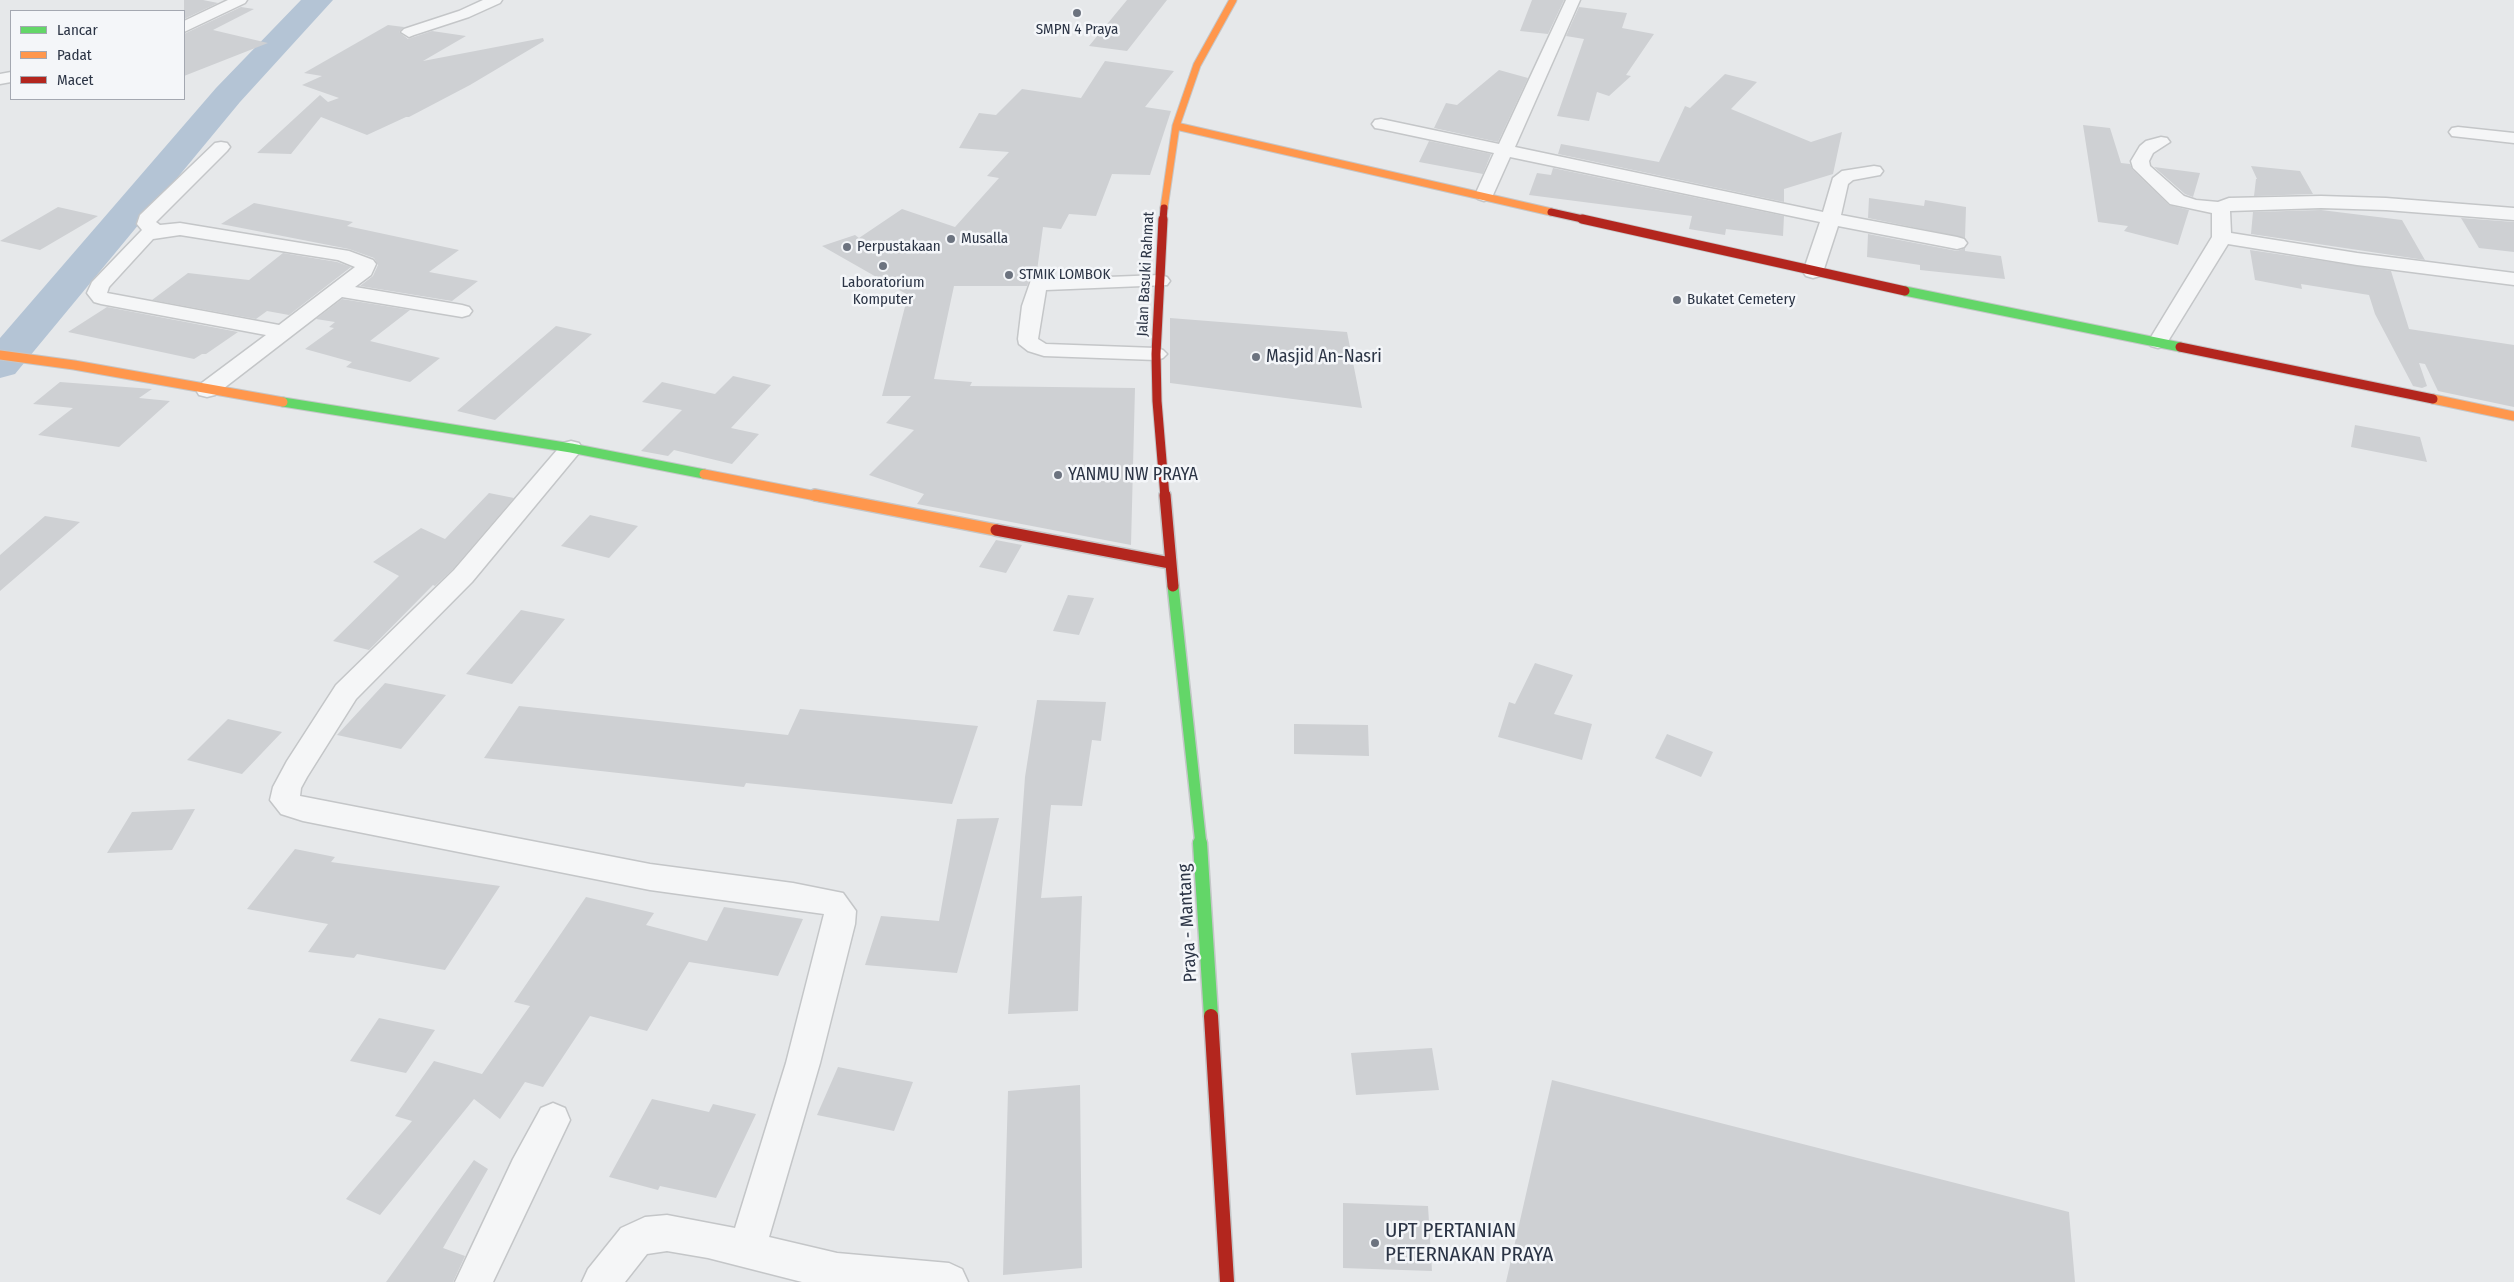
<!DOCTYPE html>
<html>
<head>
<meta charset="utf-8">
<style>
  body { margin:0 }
  #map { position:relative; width:2514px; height:1282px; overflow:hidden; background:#e6e8ea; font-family:"Fira Sans Condensed",sans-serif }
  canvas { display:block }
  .legend { position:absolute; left:10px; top:10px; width:175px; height:90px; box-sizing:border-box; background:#f4f6f9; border:1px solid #a4a8b1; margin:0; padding:6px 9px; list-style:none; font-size:15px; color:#2b3445 }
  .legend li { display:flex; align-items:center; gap:10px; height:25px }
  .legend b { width:25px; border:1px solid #a4a8b1 }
</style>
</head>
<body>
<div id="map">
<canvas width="2514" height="1282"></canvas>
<ul class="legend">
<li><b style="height:6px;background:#63d668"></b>Lancar</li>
<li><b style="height:6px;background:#ff974d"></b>Padat</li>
<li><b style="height:6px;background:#b3261e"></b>Macet</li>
</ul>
</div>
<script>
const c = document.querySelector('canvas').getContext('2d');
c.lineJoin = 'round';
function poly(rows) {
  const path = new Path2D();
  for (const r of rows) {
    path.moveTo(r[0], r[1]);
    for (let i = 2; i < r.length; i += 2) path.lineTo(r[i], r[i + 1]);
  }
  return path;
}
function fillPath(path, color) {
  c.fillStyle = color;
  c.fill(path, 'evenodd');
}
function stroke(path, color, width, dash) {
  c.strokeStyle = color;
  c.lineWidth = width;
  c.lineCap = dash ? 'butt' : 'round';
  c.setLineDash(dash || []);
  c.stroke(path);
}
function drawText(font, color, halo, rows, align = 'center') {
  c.font = font + ' "Fira Sans Condensed",sans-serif';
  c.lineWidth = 5;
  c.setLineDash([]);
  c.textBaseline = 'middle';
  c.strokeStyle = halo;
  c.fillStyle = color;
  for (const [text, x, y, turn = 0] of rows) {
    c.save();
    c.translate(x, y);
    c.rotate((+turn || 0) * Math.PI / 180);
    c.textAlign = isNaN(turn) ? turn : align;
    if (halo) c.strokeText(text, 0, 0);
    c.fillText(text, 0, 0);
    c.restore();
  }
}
fillPath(poly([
  [301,0,333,0,240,102,15,374,0,378,0,338,216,88,301,0]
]), '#b4c4d5');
fillPath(poly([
  [184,0,203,0,218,3,184,19],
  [1127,0,1167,0,1127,51,1089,46],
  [1532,0,1564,0,1548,34,1520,31],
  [241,7,254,9,213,30,268,43,184,76,184,34],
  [1579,7,1627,13,1622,28,1654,34,1626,75,1631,76,1609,96,1597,92,1589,121,1557,116,1584,39,1566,36],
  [388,25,404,27,399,32,408,39,432,31,466,36,423,61,543,38,544,41,470,85,409,117,406,117,367,135,321,117,291,154,257,153,320,95,328,102,339,98,302,85,322,76,304,73],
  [1105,61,1174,71,1145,107,1171,111,1150,175,1112,174,1096,216,1069,214,1061,229,1043,227,1036,278,1030,278,1027,286,954,286,934,379,972,382,970,386,1135,388,1131,545,917,504,924,494,869,475,914,430,886,423,911,396,882,396,908,295,822,246,855,235,859,238,902,209,955,227,999,178,987,176,1009,152,959,148,979,113,996,115,1022,89,1081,98],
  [1499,70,1528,78,1498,142,1434,128,1446,103,1457,105],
  [1725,74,1757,82,1731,109,1811,142,1842,132,1833,174,1784,189,1784,202,1558,154,1561,144,1659,162,1685,106,1690,108],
  [2083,125,2110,128,2121,163,2130,164,2132,169,2169,205,2189,210,2178,245,2124,231,2128,226,2098,222],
  [1429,141,1491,154,1483,174,1419,162],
  [2251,166,2300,171,2313,194,2254,196,2256,179,2257,179],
  [2154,167,2200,173,2193,197,2185,194],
  [1553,168,1784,216,1783,236,1726,229,1725,235,1689,229,1692,216,1529,195,1537,173,1551,175],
  [1869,198,1924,206,1925,200,1966,207,1965,238,1868,218],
  [254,203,353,222,347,226,459,250,429,272,478,281,452,301,360,286,373,276,378,265,374,258,349,249,221,224],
  [58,207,98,216,40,250,0,241],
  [2321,210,2402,220,2425,260,2251,234,2253,212],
  [2461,218,2514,222,2514,252,2479,248],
  [1868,234,1957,251,1965,248,1965,251,2001,256,2005,279,1920,270,1920,265,1867,257],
  [2250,250,2391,271,2409,329,2514,345,2514,407,2438,391,2425,364,2419,363,2427,386,2422,388,2413,386,2375,314,2369,295,2301,284,2302,289,2255,280],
  [283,253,337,262,351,267,289,315,267,311,256,319,152,300,188,273,249,280],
  [342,299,410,310,370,341,440,358,410,382,346,367,352,362,305,349,334,328,329,327,335,322,316,319],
  [107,307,238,332,206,354,202,354,194,359,68,332],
  [1170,318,1347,332,1362,408,1170,383],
  [556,326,592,334,495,420,457,411],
  [733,376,771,385,731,428,759,434,732,464,674,450,668,456,641,451,682,410,642,402,662,382,715,394],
  [60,382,152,389,139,398,170,401,119,447,38,435,73,408,33,404],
  [2355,425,2420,437,2427,462,2351,447],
  [489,493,514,498,453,569,435,586,433,585,369,650,333,641,399,576,373,562,421,528,445,539],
  [590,515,638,526,609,558,561,546],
  [45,516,80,522,0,591,0,555],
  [996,540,1022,545,1006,573,979,567],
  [1068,595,1094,598,1079,635,1053,631],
  [521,610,565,619,512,684,466,674],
  [1535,663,1573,675,1554,714,1592,724,1582,760,1498,737,1509,702,1515,704],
  [385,683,446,695,401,749,337,735],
  [1037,700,1106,702,1101,741,1092,740,1082,806,1051,805,1041,898,1082,896,1078,1011,1008,1014,1025,777],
  [519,706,788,735,800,709,978,726,952,804,746,783,744,787,484,758],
  [228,719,282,732,242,774,187,760],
  [1294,724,1368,725,1369,756,1294,754],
  [1667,734,1713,752,1701,777,1655,758],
  [195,809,172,850,107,853,132,812],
  [999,818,957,973,865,965,881,916,939,921,957,819],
  [295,849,335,857,331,862,500,886,445,970,357,954,354,958,308,952,328,924,247,909],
  [586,897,654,913,646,925,707,941,724,907,803,919,778,976,689,962,647,1031,590,1016,543,1087,525,1082,500,1119,474,1099,380,1215,346,1199,412,1121,395,1116,434,1061,482,1074,530,1006,514,1002],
  [379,1018,435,1030,406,1073,350,1061],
  [1432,1048,1439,1090,1356,1095,1351,1053],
  [838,1067,913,1082,894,1131,817,1115],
  [1552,1080,2069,1212,2075,1282,1506,1282],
  [1080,1085,1082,1268,1003,1275,1008,1091],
  [652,1099,709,1112,713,1104,756,1114,716,1198,660,1186,658,1190,609,1177],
  [474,1160,488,1169,443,1248,465,1256,453,1282,386,1282],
  [1343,1203,1428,1206,1432,1271,1343,1268]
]), '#ced0d3');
const street = poly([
  [228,0,247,0,245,3,184,32,184,21,228,0],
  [483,0,502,0,500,3,469,17,414,35,409,37,401,32,404,29,459,11,483,0],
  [1566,0,1580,0,1515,147,1823,212,1833,178,1842,171,1874,166,1880,167,1883,171,1880,175,1853,180,1848,184,1841,215,1957,237,1964,239,1967,243,1964,247,1957,249,1838,226,1823,272,1820,276,1813,278,1806,276,1803,272,1820,222,1510,157,1493,195,1490,199,1484,201,1478,199,1475,195,1494,153,1381,129,1375,128,1372,124,1375,120,1381,119,1499,144,1566,0],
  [11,72,11,82,0,84,0,74,11,72],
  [2458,127,2514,133,2514,143,2452,136,2449,132,2452,128,2458,127],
  [2161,137,2167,138,2170,142,2153,153,2149,161,2150,166,2184,196,2196,200,2218,202,2229,198,2321,196,2386,198,2514,208,2514,220,2386,210,2321,208,2230,211,2231,233,2357,253,2514,273,2514,285,2357,265,2228,244,2165,346,2158,348,2151,346,2148,342,2212,237,2212,213,2170,204,2133,168,2131,161,2140,146,2146,141,2161,137],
  [221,142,227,143,230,147,227,151,156,222,160,225,180,223,349,251,373,260,376,264,371,275,355,287,462,305,469,307,472,311,469,315,462,317,342,297,215,395,207,397,199,395,196,390,199,385,266,335,101,304,94,302,87,293,92,282,142,230,137,224,140,215,215,143,221,142],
  [180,235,338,260,355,267,279,325,107,293,109,287,153,239,180,235],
  [1160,275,1167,277,1170,281,1167,285,1046,290,1038,339,1046,344,1156,348,1163,350,1167,354,1163,358,1156,360,1044,356,1028,351,1019,344,1018,339,1022,306,1031,280,1160,275],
  [571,441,579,443,582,448,579,453,472,582,356,699,307,777,301,788,300,796,650,864,793,883,843,893,856,911,855,924,820,1063,769,1237,837,1253,949,1263,962,1269,968,1282,802,1282,708,1258,667,1251,647,1254,625,1282,582,1282,588,1269,621,1228,645,1217,667,1215,735,1228,786,1063,824,914,650,890,303,821,281,814,270,800,273,787,287,761,336,685,454,570,563,443,571,441],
  [553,1103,565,1108,570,1120,493,1282,455,1282,513,1159,541,1108,553,1103]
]);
const fastFar2 = poly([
  [1905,291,2180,347],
  [283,402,571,448,704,474]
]);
const fastFar1 = poly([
  [1173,586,1201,845]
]);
const fast = poly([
  [1200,843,1211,1016]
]);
const slowFar2 = poly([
  [1176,126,1551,212],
  [1164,208,1176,126,1197,65,1233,0]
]);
const slowFar1 = poly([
  [0,355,74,365,283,402],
  [2433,399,2514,416],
  [704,474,821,497]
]);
const slow = poly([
  [815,495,996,530]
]);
const jamFar3 = poly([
  [1551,212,1587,220],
  [1163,220,1164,208]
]);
const jamFar2 = poly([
  [1163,219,1156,354,1157,401,1165,497],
  [1582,219,1905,291],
  [2180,347,2433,399]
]);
const jamFar1 = poly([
  [1165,495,1173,586],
  [996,530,1170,563]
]);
const jam = poly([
  [1211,1016,1227,1282]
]);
stroke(street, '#c4c6c8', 3);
stroke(fastFar2, '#c4c6c8', 11);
stroke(fastFar1, '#c4c6c8', 14);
stroke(fast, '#c4c6c8', 17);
stroke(slowFar2, '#c4c6c8', 9);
stroke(slowFar1, '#c4c6c8', 11);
stroke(slow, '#c4c6c8', 14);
stroke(jamFar3, '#c4c6c8', 9);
stroke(jamFar2, '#c4c6c8', 11);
stroke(jamFar1, '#c4c6c8', 14);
stroke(jam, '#c4c6c8', 17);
fillPath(street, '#f5f6f7');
stroke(fastFar2, '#63d668', 9);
stroke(fastFar1, '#63d668', 11);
stroke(fast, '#63d668', 14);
stroke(slowFar2, '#ff974d', 7);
stroke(slowFar1, '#ff974d', 9);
stroke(slow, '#ff974d', 11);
stroke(jamFar3, '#b3261e', 7);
stroke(jamFar2, '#b3261e', 9);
stroke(jamFar1, '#b3261e', 11);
stroke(jam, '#b3261e', 14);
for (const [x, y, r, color] of [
  [1077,13,5,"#6c737f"],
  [951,239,5,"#6c737f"],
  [847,247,5,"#6c737f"],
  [883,266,5,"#6c737f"],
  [1009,275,5,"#6c737f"],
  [1677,300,5,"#6c737f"],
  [1256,357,5,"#6c737f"],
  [1058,475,5,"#6c737f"],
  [1375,1243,5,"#6c737f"]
]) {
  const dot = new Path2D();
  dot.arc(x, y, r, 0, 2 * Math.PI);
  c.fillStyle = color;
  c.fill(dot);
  stroke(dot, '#f4f6f9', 2);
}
drawText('15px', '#2b3445', '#f4f6f9', [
  ["SMPN 4 Praya",1077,30,"center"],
  ["Musalla",961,239],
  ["Perpustakaan",857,247],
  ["STMIK LOMBOK",1019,275],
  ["Laboratorium",883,283,"center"],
  ["Komputer",883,300,"center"],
  ["Bukatet Cemetery",1687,300]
], 'left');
drawText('15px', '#2b3445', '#f4f6f9', [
  ["Jalan Basuki Rahmat",1146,274,-87]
]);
drawText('18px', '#2b3445', '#f4f6f9', [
  ["Masjid An-Nasri",1266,357],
  ["YANMU NW PRAYA",1068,475]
], 'left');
drawText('18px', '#2b3445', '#f4f6f9', [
  ["Praya - Mantang",1188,923,-93]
]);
drawText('21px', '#2b3445', '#f4f6f9', [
  ["UPT PERTANIAN",1385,1231],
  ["PETERNAKAN PRAYA",1385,1255]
], 'left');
</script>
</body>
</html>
